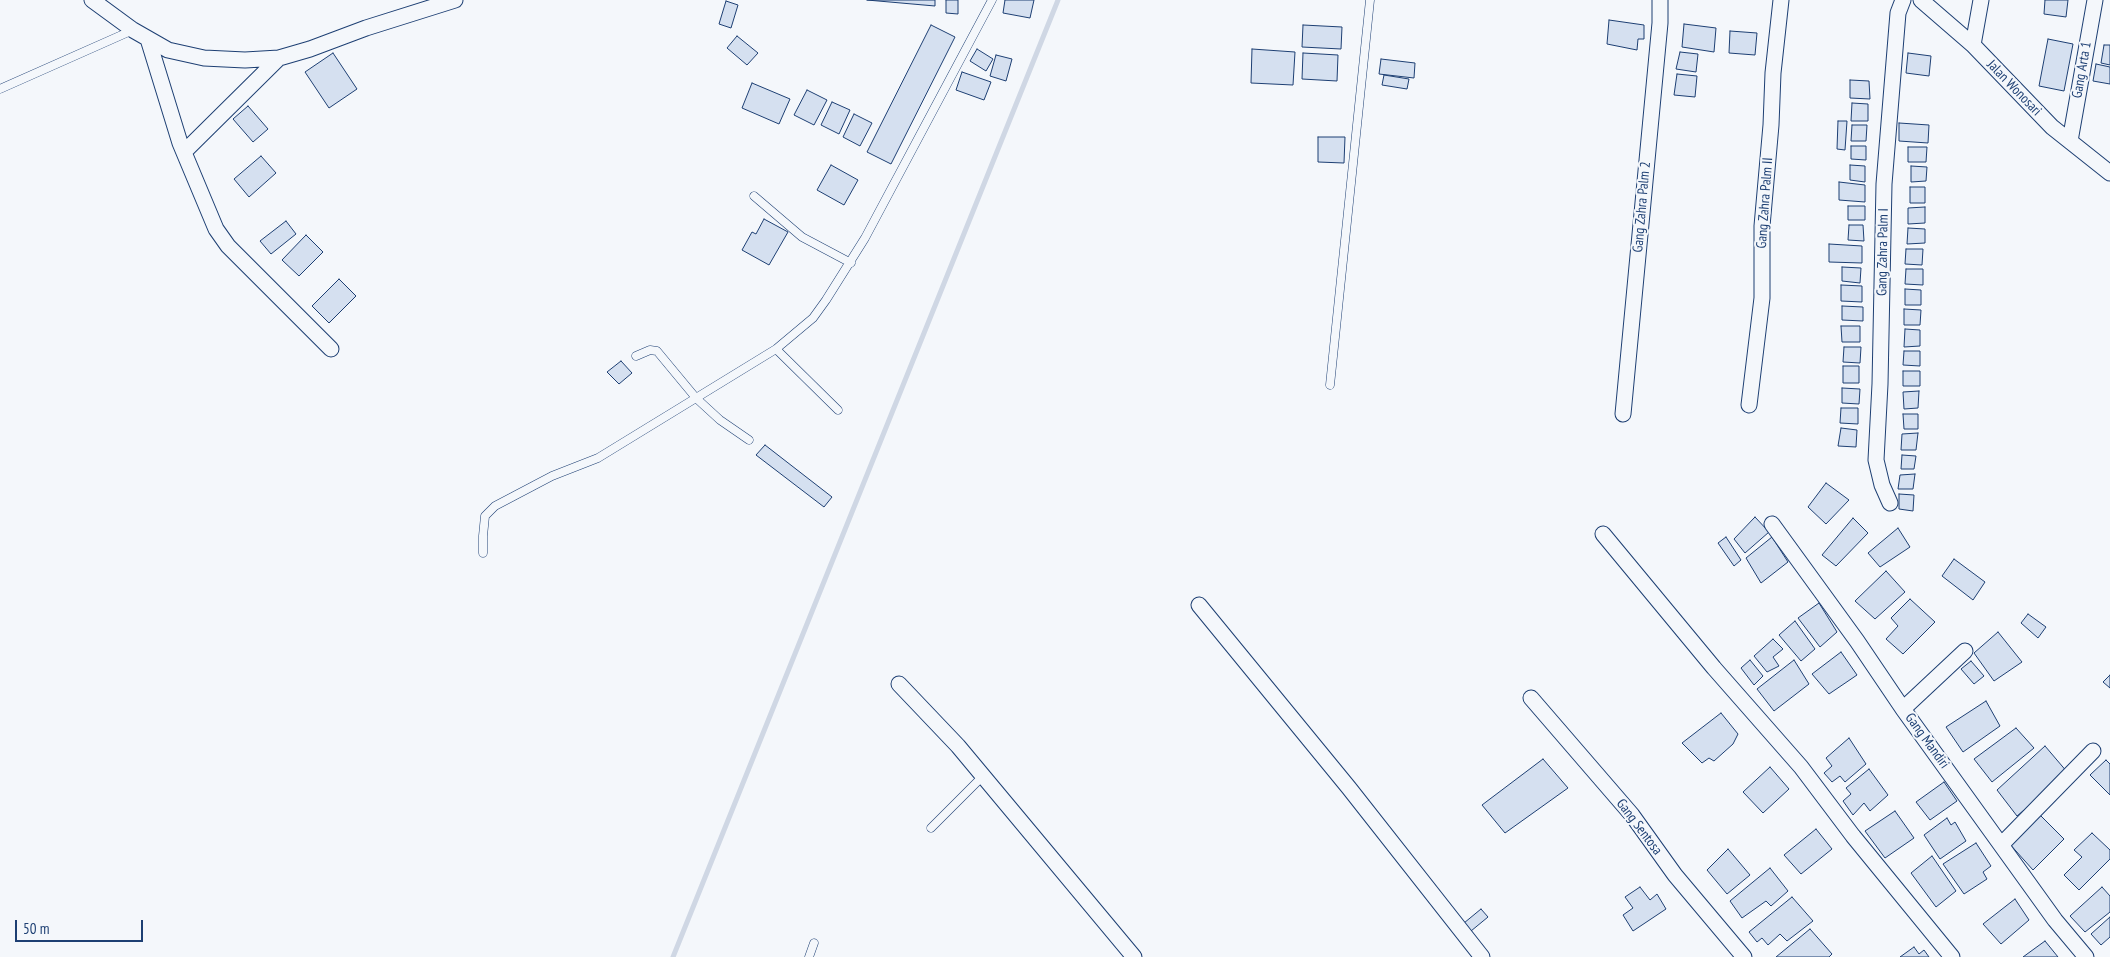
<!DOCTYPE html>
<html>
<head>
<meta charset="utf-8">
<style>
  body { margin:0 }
  #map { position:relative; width:2110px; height:957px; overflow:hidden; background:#f4f7fb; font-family:"PT Sans Narrow",sans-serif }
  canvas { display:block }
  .scale { position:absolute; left:15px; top:920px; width:128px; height:22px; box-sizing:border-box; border:2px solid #1d3f73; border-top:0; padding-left:6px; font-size:15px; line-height:18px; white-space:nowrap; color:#1d3f73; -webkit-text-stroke:4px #f4f7fb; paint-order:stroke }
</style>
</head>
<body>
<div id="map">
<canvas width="2110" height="957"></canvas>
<div class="scale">50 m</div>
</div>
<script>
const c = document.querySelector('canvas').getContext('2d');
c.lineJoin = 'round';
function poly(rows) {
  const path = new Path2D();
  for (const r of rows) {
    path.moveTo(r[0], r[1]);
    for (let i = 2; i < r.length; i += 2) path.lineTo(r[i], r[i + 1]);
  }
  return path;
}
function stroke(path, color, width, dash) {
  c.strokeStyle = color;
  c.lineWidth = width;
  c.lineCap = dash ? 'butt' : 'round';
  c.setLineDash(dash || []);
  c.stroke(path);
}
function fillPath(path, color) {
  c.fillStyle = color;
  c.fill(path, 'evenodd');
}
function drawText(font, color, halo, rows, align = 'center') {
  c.font = font + ' "PT Sans Narrow",sans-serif';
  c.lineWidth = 4;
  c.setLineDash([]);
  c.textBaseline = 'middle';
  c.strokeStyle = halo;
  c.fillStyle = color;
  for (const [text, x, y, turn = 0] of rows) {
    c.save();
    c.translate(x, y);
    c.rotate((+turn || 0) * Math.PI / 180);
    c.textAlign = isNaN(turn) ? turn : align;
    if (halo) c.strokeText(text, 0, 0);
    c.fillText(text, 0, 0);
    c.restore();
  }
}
stroke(poly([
  [673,957,1058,0]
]), '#cfd7e4', 5);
const building = poly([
  [867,0,935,0,935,6,867,0],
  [946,0,958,0,958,14,946,13,946,0],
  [1005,0,1034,0,1030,18,1003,13,1005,0],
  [2045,0,2068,0,2066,17,2044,14,2045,0],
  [726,1,738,5,731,28,719,24,726,1],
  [1609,20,1644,25,1644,39,1638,39,1637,50,1607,44,1609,20],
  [1684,24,1716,28,1714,52,1682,47,1684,24],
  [931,25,955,37,891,164,867,152,931,25],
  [1303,25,1342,27,1341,49,1302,47,1303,25],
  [1730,31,1757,33,1755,55,1729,53,1730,31],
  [737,36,758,53,747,65,727,48,737,36],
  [2048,39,2073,44,2064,91,2039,86,2048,39],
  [2104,45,2110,45,2110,65,2101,63,2104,45],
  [977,49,993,59,986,71,970,61,977,49],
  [1252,49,1295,52,1293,85,1251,83,1252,49],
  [1680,52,1698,54,1696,72,1676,69,1680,52],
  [333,53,357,89,329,108,305,72,333,53],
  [1303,53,1338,55,1337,81,1302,79,1303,53],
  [1908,53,1931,56,1929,76,1906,73,1908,53],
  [996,55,1012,59,1006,81,990,76,996,55],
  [1381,59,1415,63,1414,78,1379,74,1381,59],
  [2096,64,2110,67,2110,84,2093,81,2096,64],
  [962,72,991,82,984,100,956,90,962,72],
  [1677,74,1697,76,1695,97,1674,95,1677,74],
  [1384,75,1409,79,1407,89,1382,85,1384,75],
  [1850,80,1869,81,1870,99,1850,98,1850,80],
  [752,83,790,99,779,124,742,108,752,83],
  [807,90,827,100,814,125,794,115,807,90],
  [832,102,850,110,839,134,821,125,832,102],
  [1852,103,1868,104,1868,121,1851,121,1852,103],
  [248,106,268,129,253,142,233,119,248,106],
  [854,114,872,123,860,146,843,137,854,114],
  [1838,121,1847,121,1845,150,1837,149,1838,121],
  [1899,123,1929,125,1928,143,1899,141,1899,123],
  [1852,125,1867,125,1866,141,1851,141,1852,125],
  [1318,137,1345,137,1344,163,1318,162,1318,137],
  [1851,146,1866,146,1866,160,1851,159,1851,146],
  [1908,147,1927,147,1926,162,1908,162,1908,147],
  [261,156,276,173,249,197,234,179,261,156],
  [831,165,858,180,844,205,817,190,831,165],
  [1850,165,1865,166,1865,182,1850,180,1850,165],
  [1911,166,1927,167,1926,181,1911,182,1911,166],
  [1839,182,1865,185,1865,202,1839,200,1839,182],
  [1910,187,1925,187,1925,203,1910,203,1910,187],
  [1848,206,1865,206,1865,220,1848,220,1848,206],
  [1925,207,1925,223,1908,224,1908,208,1925,207],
  [764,219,788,232,769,265,742,250,752,232,756,234,764,219],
  [286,221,296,234,271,254,260,241,286,221],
  [1849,225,1863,225,1864,241,1848,240,1849,225],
  [1908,228,1925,229,1925,243,1907,244,1908,228],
  [306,235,323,252,299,276,282,260,306,235],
  [1829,244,1862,246,1862,263,1829,262,1829,244],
  [1906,249,1923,249,1922,265,1905,264,1906,249],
  [1842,267,1861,268,1860,283,1842,281,1842,267],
  [1906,269,1923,269,1923,285,1905,284,1906,269],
  [339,279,356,296,329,323,312,306,339,279],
  [1841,285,1862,286,1862,302,1841,301,1841,285],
  [1905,289,1921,290,1921,305,1905,305,1905,289],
  [1842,306,1863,307,1863,321,1842,320,1842,306],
  [1904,309,1921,310,1920,325,1904,325,1904,309],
  [1841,326,1860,326,1860,342,1842,342,1841,326],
  [1905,329,1920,330,1920,346,1904,347,1905,329],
  [1844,347,1861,347,1860,363,1843,362,1844,347],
  [1904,351,1920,351,1920,366,1903,365,1904,351],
  [621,361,632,373,619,384,607,372,621,361],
  [1843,366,1859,366,1859,383,1843,383,1843,366],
  [1903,371,1920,371,1920,386,1903,386,1903,371],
  [1842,388,1860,389,1859,404,1842,403,1842,388],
  [1919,391,1918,408,1904,409,1903,392,1919,391],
  [1841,408,1858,408,1858,424,1840,423,1841,408],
  [1903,414,1918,414,1918,429,1904,429,1903,414],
  [1841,428,1857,430,1856,447,1838,446,1841,428],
  [1918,433,1916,450,1901,450,1902,434,1918,433],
  [765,445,832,497,824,507,756,455,765,445],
  [1902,455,1916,456,1914,469,1901,469,1902,455],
  [1915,474,1913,489,1898,489,1900,475,1915,474],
  [1826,483,1849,500,1826,524,1808,507,1826,483],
  [1899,494,1914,495,1913,511,1899,509,1899,494],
  [1755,517,1769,532,1745,553,1734,539,1755,517],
  [1853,518,1868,533,1836,566,1822,555,1853,518],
  [1898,528,1910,547,1880,567,1868,553,1898,528],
  [1726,537,1741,560,1734,566,1718,543,1726,537],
  [1772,537,1788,562,1761,583,1746,558,1772,537],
  [1954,559,1985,582,1973,600,1942,576,1954,559],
  [1886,571,1905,592,1875,619,1855,601,1886,571],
  [1910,599,1935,622,1903,654,1886,639,1898,626,1891,618,1910,599],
  [1819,603,1837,632,1820,647,1798,618,1819,603],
  [2028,614,2046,627,2038,638,2021,623,2028,614],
  [1795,621,1815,649,1801,661,1779,635,1795,621],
  [1998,632,2022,662,1994,681,1974,653,1998,632],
  [1773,639,1783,649,1773,657,1779,666,1767,672,1754,656,1773,639],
  [1841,652,1857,675,1829,694,1812,674,1841,652],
  [1750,660,1763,676,1754,685,1741,668,1750,660],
  [1794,660,1809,684,1774,711,1757,689,1794,660],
  [1971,661,1984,676,1974,684,1961,669,1971,661],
  [2110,675,2110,688,2103,682,2110,675],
  [1986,701,2000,726,1963,752,1946,727,1986,701],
  [1721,713,1738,734,1733,744,1714,761,1709,758,1702,763,1682,743,1721,713],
  [2016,728,2034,748,1992,782,1974,759,2016,728],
  [1849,738,1866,764,1845,782,1840,776,1832,782,1824,773,1832,766,1826,758,1849,738],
  [2045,746,2068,773,2017,816,1997,790,2045,746],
  [1543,759,1568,788,1505,833,1482,805,1543,759],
  [2106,760,2110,764,2110,795,2090,775,2106,760],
  [1770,767,1789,789,1763,813,1743,792,1770,767],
  [1869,769,1888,795,1870,811,1864,803,1853,815,1843,801,1851,794,1846,788,1869,769],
  [1944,782,1957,801,1930,820,1916,802,1944,782],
  [1895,811,1914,838,1885,858,1865,831,1895,811],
  [2037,812,2064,839,2033,870,2007,841,2037,812],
  [1947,818,1951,825,1955,822,1966,841,1940,859,1924,835,1947,818],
  [1816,829,1832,849,1801,874,1784,855,1816,829],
  [2092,833,2110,850,2110,859,2079,890,2064,875,2082,857,2074,850,2092,833],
  [1976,843,1991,866,1983,872,1987,879,1964,894,1943,864,1976,843],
  [1728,849,1750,875,1727,894,1707,870,1728,849],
  [1932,856,1956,891,1936,907,1911,873,1932,856],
  [1770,868,1788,891,1771,906,1766,901,1742,918,1730,901,1770,868],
  [1640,887,1650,900,1657,894,1666,909,1633,931,1623,915,1633,908,1625,897,1640,887],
  [2102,887,2110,896,2110,912,2085,932,2070,916,2102,887],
  [1792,897,1813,921,1787,941,1780,934,1768,945,1762,938,1757,942,1749,932,1792,897],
  [2015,899,2029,920,2001,944,1983,924,2015,899],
  [1481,909,1488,917,1471,931,1464,923,1481,909],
  [2110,917,2110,937,2101,945,2091,934,2110,917],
  [1810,929,1832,954,1829,957,1776,957,1810,929],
  [2045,941,2058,957,2023,957,2045,941],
  [1914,947,1919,954,1924,950,1929,957,1900,957,1914,947]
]);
fillPath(building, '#d5e0f0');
stroke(building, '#1d3f73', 1);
const lane = poly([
  [0,89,133,30],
  [754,196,802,237,851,263],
  [776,349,838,410],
  [1330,385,1370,0],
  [749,440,720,420,696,398,776,349,813,318,826,300,865,238,992,0],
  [483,553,483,536,485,516,495,506,552,476,598,458,696,398,657,351,650,350,636,356],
  [931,828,983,776],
  [809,957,814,943]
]);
const street = poly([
  [92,0,133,30,168,50,204,58,245,60,279,58,310,49,366,28,455,0],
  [1921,0,1973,45,2052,127,2110,173],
  [148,39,180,143,216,229,228,246,331,349],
  [1973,45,1981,0],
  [2070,141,2095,0],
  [184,152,279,58],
  [1749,405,1762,298,1762,226,1771,125,1773,73,1781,0],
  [1623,414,1660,23,1660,0],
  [1890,503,1882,485,1876,460,1880,384,1884,184,1898,13,1903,0],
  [1772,524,1857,641,1903,709,2001,845,2055,920,2086,957],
  [1603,534,1714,668,1801,767,1853,836,1952,957],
  [1199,605,1349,788,1482,957],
  [899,684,958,746,1134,957],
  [1531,698,1632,815,1675,875,1744,957],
  [1903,709,1965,651],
  [2001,845,2093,751]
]);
stroke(lane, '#1d3f73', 9);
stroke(street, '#1d3f73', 17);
stroke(lane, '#f4f7fb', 8);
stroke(street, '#f4f7fb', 15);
drawText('14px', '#1d3f73', '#f4f7fb', [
  ["Gang Arta 1",2082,70,-80],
  ["Jalan Wonosari",2014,88,46],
  ["Gang Zahra Palm II",1765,203,-86],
  ["Gang Zahra Palm 2",1642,207,-85],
  ["Gang Zahra Palm I",1883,252,-89],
  ["Gang Mandiri",1927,741,54],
  ["Gang Sentosa",1639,827,53]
]);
</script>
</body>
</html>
